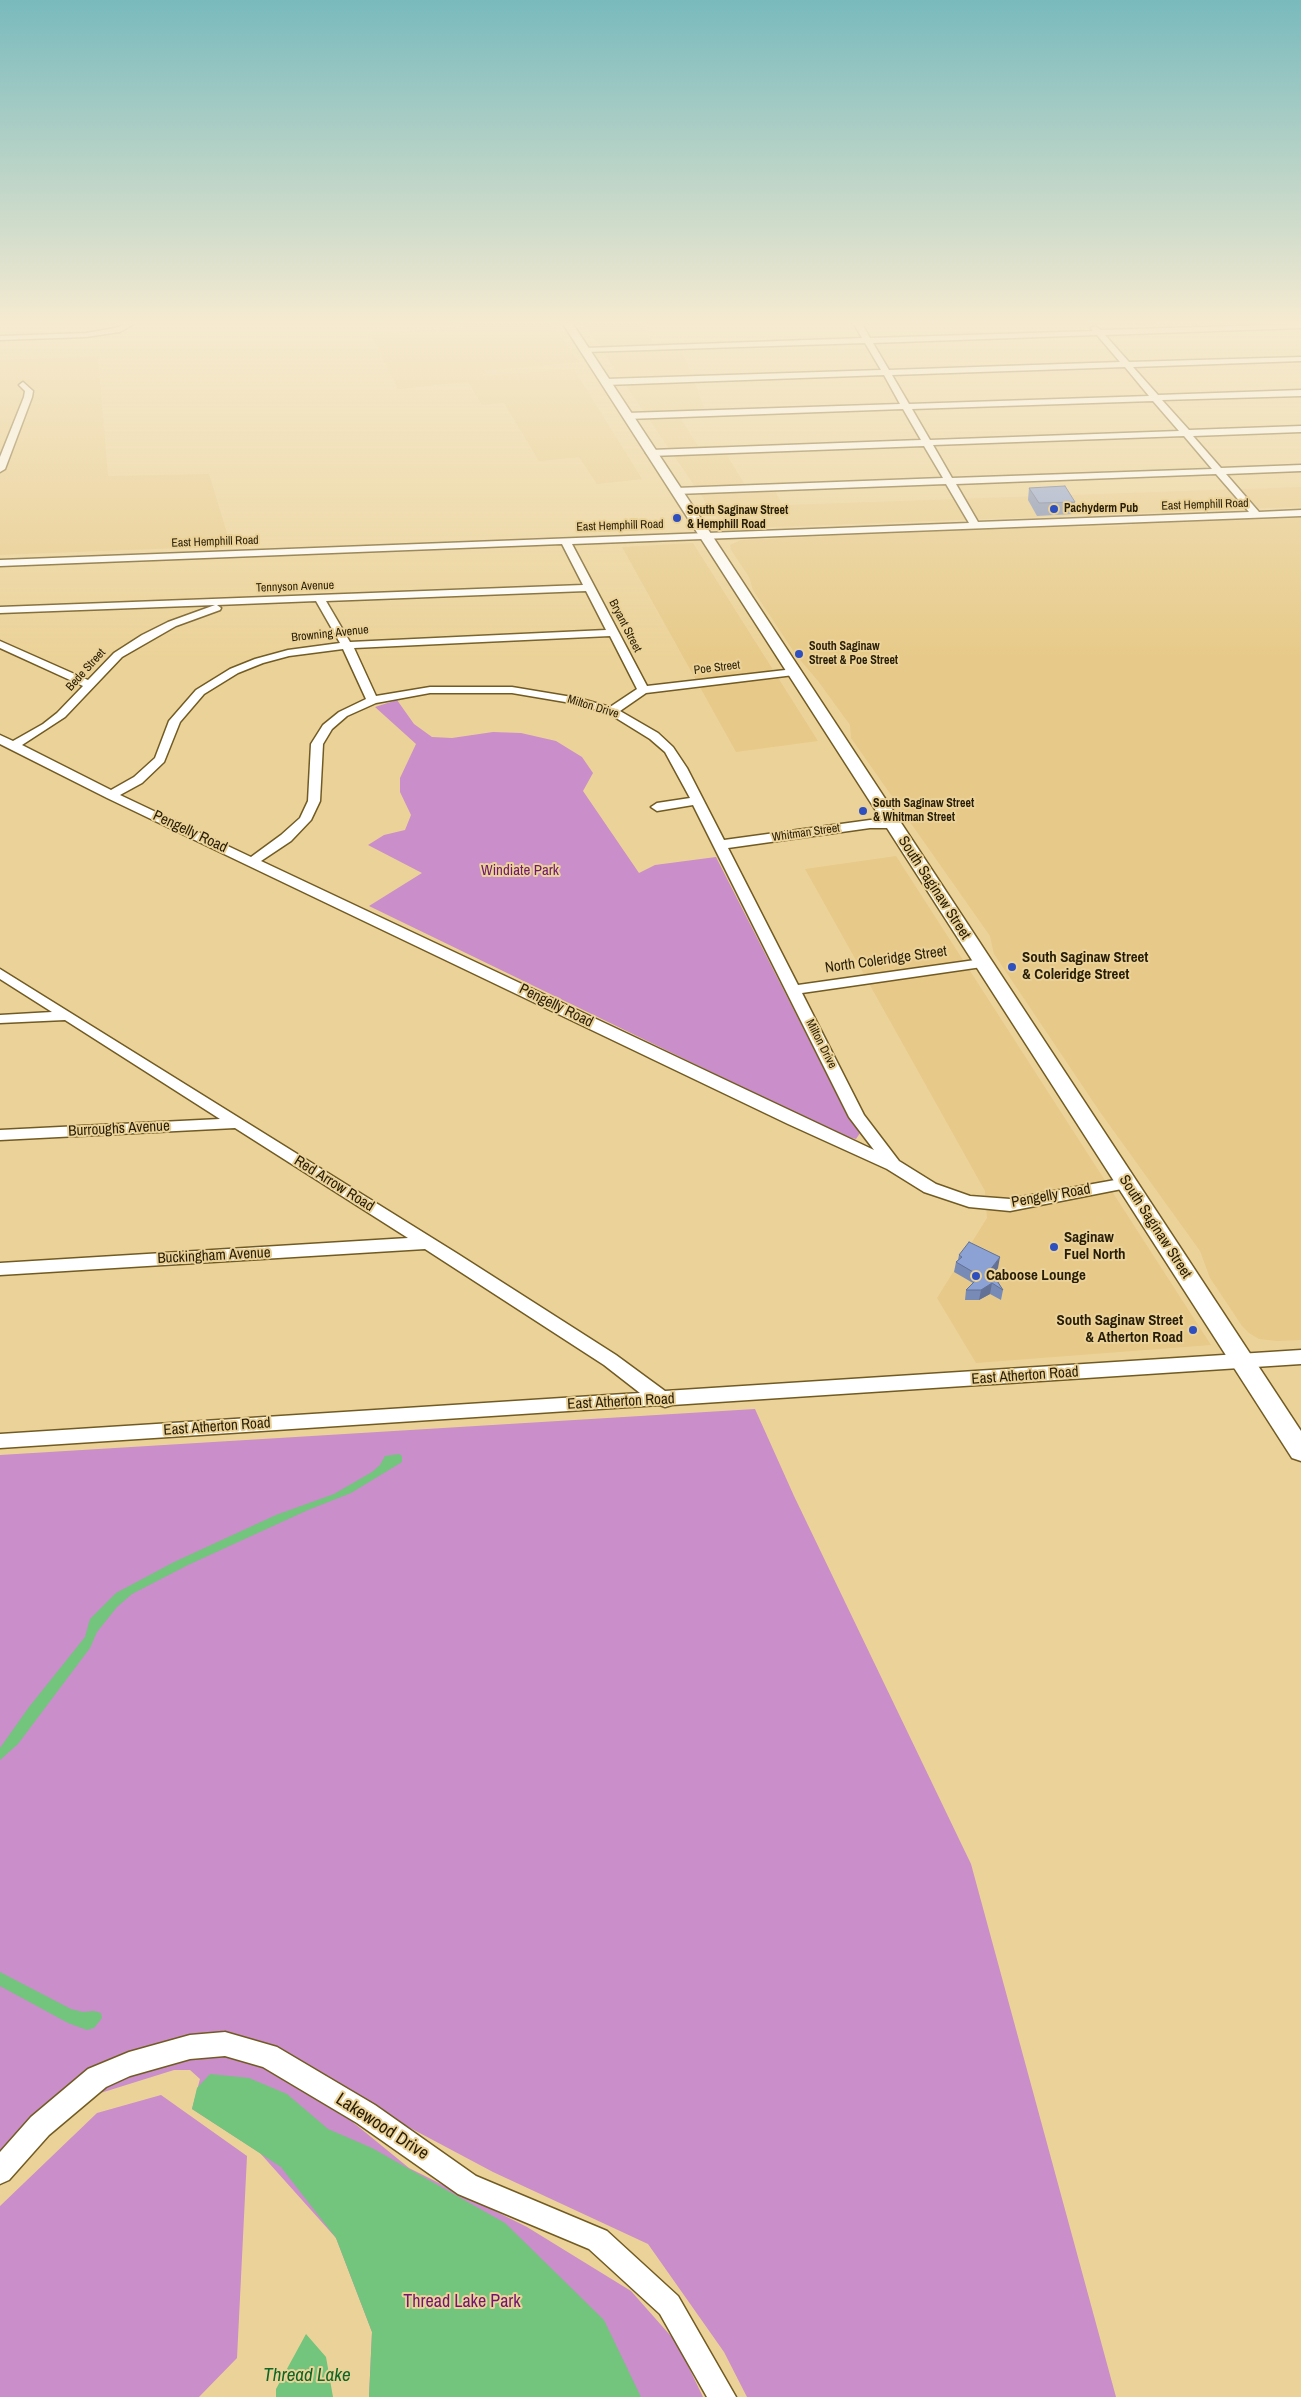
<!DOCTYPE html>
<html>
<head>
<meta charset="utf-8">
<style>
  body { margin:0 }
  canvas { display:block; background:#ebd298 }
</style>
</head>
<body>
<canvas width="1301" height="2397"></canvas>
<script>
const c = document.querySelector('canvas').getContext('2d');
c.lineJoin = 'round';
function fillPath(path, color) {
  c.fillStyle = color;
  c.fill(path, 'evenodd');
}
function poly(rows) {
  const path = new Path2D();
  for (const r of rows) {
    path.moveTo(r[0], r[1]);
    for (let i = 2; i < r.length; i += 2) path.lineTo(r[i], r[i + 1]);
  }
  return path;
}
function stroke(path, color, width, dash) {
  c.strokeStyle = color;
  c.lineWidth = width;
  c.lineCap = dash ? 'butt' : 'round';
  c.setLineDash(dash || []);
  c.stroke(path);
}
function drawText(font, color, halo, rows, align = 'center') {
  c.font = font + ' "Archivo Narrow",sans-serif';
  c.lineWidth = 4;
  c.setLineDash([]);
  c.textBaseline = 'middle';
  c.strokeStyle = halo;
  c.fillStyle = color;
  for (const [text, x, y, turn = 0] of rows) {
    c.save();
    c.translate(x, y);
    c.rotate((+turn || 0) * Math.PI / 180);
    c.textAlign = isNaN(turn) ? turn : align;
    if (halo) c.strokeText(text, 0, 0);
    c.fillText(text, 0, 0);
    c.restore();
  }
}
fillPath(poly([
  [464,324,552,324,579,362,485,371,483,376,574,369,642,479,597,484,579,457,539,461,504,403,482,405,468,382,398,389,371,335,465,326],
  [584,324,644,324,653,343,679,342,708,417,681,419,698,446,721,445,745,485,770,483,783,505,1301,487,1301,507,724,529],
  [98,356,108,476,209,474,231,546,0,555,0,360],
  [1301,516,1301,1340,1277,1341,1259,1339,1249,1333,1242,1326,1210,1278,1200,1251,1100,1112,994,954,990,936,851,738,850,725,818,681,796,655,753,590,749,577,731,550,730,545,741,540,1014,528,1127,526,1135,523],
  [693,543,818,741,736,752,622,547],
  [896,856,1211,1345,976,1363,937,1298,987,1218,985,1191,805,869]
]), '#e7ca89');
fillPath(poly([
  [397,700,414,724,432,737,452,738,493,732,521,733,556,741,582,757,593,773,583,791,639,873,655,865,716,857,840,1101,860,1133,856,1139,841,1135,369,906,422,873,368,845,384,835,405,830,411,815,400,792,400,778,416,744,375,707],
  [755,1409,794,1496,971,1864,1116,2397,747,2397,724,2352,648,2244,493,2172,305,2072,338,2110,409,2168,527,2227,631,2291,677,2343,703,2397,369,2397,372,2332,336,2238,260,2153,192,2109,200,2079,190,2070,174,2070,43,2111,0,2156,0,1455],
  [161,2095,247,2156,237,2358,199,2397,0,2397,0,2206,97,2113]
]), '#ca8eca');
fillPath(poly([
  [399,1454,402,1456,402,1462,351,1493,308,1510,188,1565,132,1594,117,1607,97,1632,90,1648,18,1744,0,1760,0,1748,29,1707,85,1637,90,1619,116,1593,174,1562,276,1515,334,1494,372,1472,380,1465,385,1456],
  [0,1972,71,2009,83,2012,94,2011,101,2013,102,2018,94,2028,87,2030,68,2023,0,1986],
  [210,2074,249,2078,287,2094,328,2129,372,2148,505,2223,604,2320,641,2397,369,2397,372,2332,336,2238,281,2167,192,2109,197,2088],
  [306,2334,326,2357,333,2397,276,2397,276,2389]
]), '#73c47c');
const minor = poly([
  [124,324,134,324,120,332,86,337,0,340,0,336,86,333,115,328,124,324],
  [854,324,862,324,870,338,1093,331,1091,328,1095,326,1101,330,1301,324,1301,328,1105,335,1129,362,1301,357,1301,361,1133,367,1158,395,1301,390,1301,396,1162,400,1189,430,1301,426,1301,432,1193,436,1221,468,1301,465,1301,471,1226,474,1259,512,1301,510,1301,516,572,544,647,686,794,669,800,672,794,675,646,693,620,711,658,733,673,747,687,768,724,840,870,820,893,820,899,824,893,828,870,828,728,848,798,985,982,959,989,963,982,967,802,993,864,1115,899,1161,936,1184,970,1196,1010,1199,1126,1178,1132,1179,1134,1183,1132,1187,1010,1211,969,1207,924,1192,887,1169,788,1124,107,798,0,744,0,735,13,741,43,724,57,713,83,686,0,648,0,641,88,680,114,653,142,635,168,622,215,605,0,613,0,607,583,585,562,544,0,566,0,560,969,523,946,484,676,494,671,491,676,488,943,478,924,446,651,456,646,453,651,450,921,440,903,409,627,419,623,416,627,413,900,404,884,375,606,385,602,382,606,379,881,370,865,343,585,352,581,350,585,348,862,338,854,324],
  [1097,335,1120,362,889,370,873,343,1097,335],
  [1125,367,1149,396,909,404,892,375,1125,367],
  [1153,401,1179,431,930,440,912,409,1153,401],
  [1184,436,1212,469,952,478,933,445,1184,436],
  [1216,474,1249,512,978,522,956,484,1216,474],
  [586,591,606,630,350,642,326,601,586,591],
  [316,601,340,643,288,650,255,659,230,669,196,690,169,721,155,758,134,777,111,790,22,745,65,717,122,657,176,626,220,610,221,608,217,605,316,601],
  [610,636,637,689,610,707,578,698,512,687,430,687,376,696,354,648,610,636],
  [343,649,366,699,339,712,323,725,311,744,308,801,300,818,281,835,251,857,120,795,142,783,164,762,180,722,204,694,238,673,263,663,289,656,343,649],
  [430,693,512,693,577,704,608,713,650,739,665,752,690,798,657,803,651,807,657,811,693,805,849,1117,874,1150,261,861,291,841,311,820,320,801,323,744,332,729,347,716,376,703,430,693],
  [23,382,33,391,32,397,5,469,0,472,0,457,24,397,25,391,19,385,23,382],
  [0,969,458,1254,616,1355,665,1391,1301,1350,1301,1364,672,1405,665,1407,660,1405,0,1448,0,1434,640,1393,604,1365,425,1249,0,1275,0,1263,408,1238,235,1128,0,1140,0,1130,220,1119,65,1020,0,1023,0,1015,52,1012,0,979,0,969],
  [225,2032,277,2047,375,2105,476,2176,607,2231,678,2296,736,2397,707,2397,660,2314,589,2249,458,2194,357,2123,263,2067,225,2056,190,2059,130,2076,106,2087,49,2135,9,2180,0,2184,0,2152,31,2117,88,2069,129,2052,190,2035,225,2032]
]);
const major = poly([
  [563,324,573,324,1301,1431,1301,1461,1292,1458,563,324]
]);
stroke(minor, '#725b22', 3);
stroke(major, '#725b22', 3);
fillPath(minor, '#fff');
fillPath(major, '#fff');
fillPath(poly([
  [1029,488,1075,502,1073,514,1037,516,1028,500],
  [959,1255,998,1268,993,1274,1003,1290,1001,1300,990,1294,979,1300,965,1300,966,1290,973,1283,954,1272,956,1262,958,1260]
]), '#788bb7');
fillPath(poly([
  [1000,1257,998,1268,988,1281,990,1270],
  [992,1283,990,1294,979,1300,981,1290]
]), '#627195');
const building = poly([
  [1065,486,1075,502,1039,503,1029,488,1065,486],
  [969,1242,1000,1257,990,1270,1003,1290,992,1283,981,1290,966,1290,980,1276,956,1262,962,1257,959,1255,969,1242]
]);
fillPath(building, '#8ca2d5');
stroke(building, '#627195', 1);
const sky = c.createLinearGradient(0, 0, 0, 659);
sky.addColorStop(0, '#79babd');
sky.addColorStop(0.49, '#f6ebd1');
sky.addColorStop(1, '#f6ebd100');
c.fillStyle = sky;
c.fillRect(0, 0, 1301, 659);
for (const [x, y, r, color] of [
  [1054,509,5,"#2e4fbf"],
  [677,518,5,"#2e4fbf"],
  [799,654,5,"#2e4fbf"],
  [863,811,5,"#2e4fbf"],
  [1012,967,5,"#2e4fbf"],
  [1054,1247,5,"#2e4fbf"],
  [976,1276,5,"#2e4fbf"],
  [1193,1330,5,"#2e4fbf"]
]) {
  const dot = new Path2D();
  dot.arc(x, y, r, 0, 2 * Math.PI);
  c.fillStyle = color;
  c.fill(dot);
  stroke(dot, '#ebd298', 2);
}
drawText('12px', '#271d06', '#ebd298', [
  ["East Hemphill Road",1205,505,-2],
  ["East Hemphill Road",620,526,-2],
  ["East Hemphill Road",215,542,-2],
  ["Tennyson Avenue",295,587,-2],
  ["Bryant Street",625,626,63],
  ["Browning Avenue",330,634,-6],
  ["Poe Street",717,668,-7],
  ["Bede Street",86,670,-48],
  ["Milton Drive",593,707,17],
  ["Whitman Street",806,833,-8],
  ["Milton Drive",821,1044,63]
]);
drawText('bold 12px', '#271d06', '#ebd298', [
  ["Pachyderm Pub",1064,509],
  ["South Saginaw Street",687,511],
  ["& Hemphill Road",687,525],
  ["South Saginaw",809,647],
  ["Street & Poe Street",809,661],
  ["South Saginaw Street",873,804],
  ["& Whitman Street",873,818]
], 'left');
drawText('15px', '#271d06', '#ebd298', [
  ["Pengelly Road",190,832,25],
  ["South Saginaw Street",934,888,57],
  ["North Coleridge Street",886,960,-8],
  ["Pengelly Road",556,1006,26],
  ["Burroughs Avenue",119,1129,-3],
  ["Red Arrow Road",334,1184,32],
  ["Pengelly Road",1051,1196,-10],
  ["South Saginaw Street",1155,1227,57],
  ["Buckingham Avenue",214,1256,-3],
  ["East Atherton Road",1025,1376,-4],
  ["East Atherton Road",621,1402,-3],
  ["East Atherton Road",217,1427,-4]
]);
drawText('15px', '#6e1671', '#ebd298', [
  ["Windiate Park",520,871]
]);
drawText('bold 15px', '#271d06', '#ebd298', [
  ["South Saginaw Street",1022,958],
  ["& Coleridge Street",1022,975],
  ["Saginaw",1064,1238],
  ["Fuel North",1064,1255],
  ["Caboose Lounge",986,1276],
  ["South Saginaw Street",1183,1321,"right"],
  ["& Atherton Road",1183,1338,"right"]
], 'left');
drawText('18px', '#271d06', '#ebd298', [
  ["Lakewood Drive",382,2127,33]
]);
drawText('18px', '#6e1671', '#ebd298', [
  ["Thread Lake Park",462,2302]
]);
drawText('italic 19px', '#0e6725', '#ebd298', [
  ["Thread Lake",307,2376]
]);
</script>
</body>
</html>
